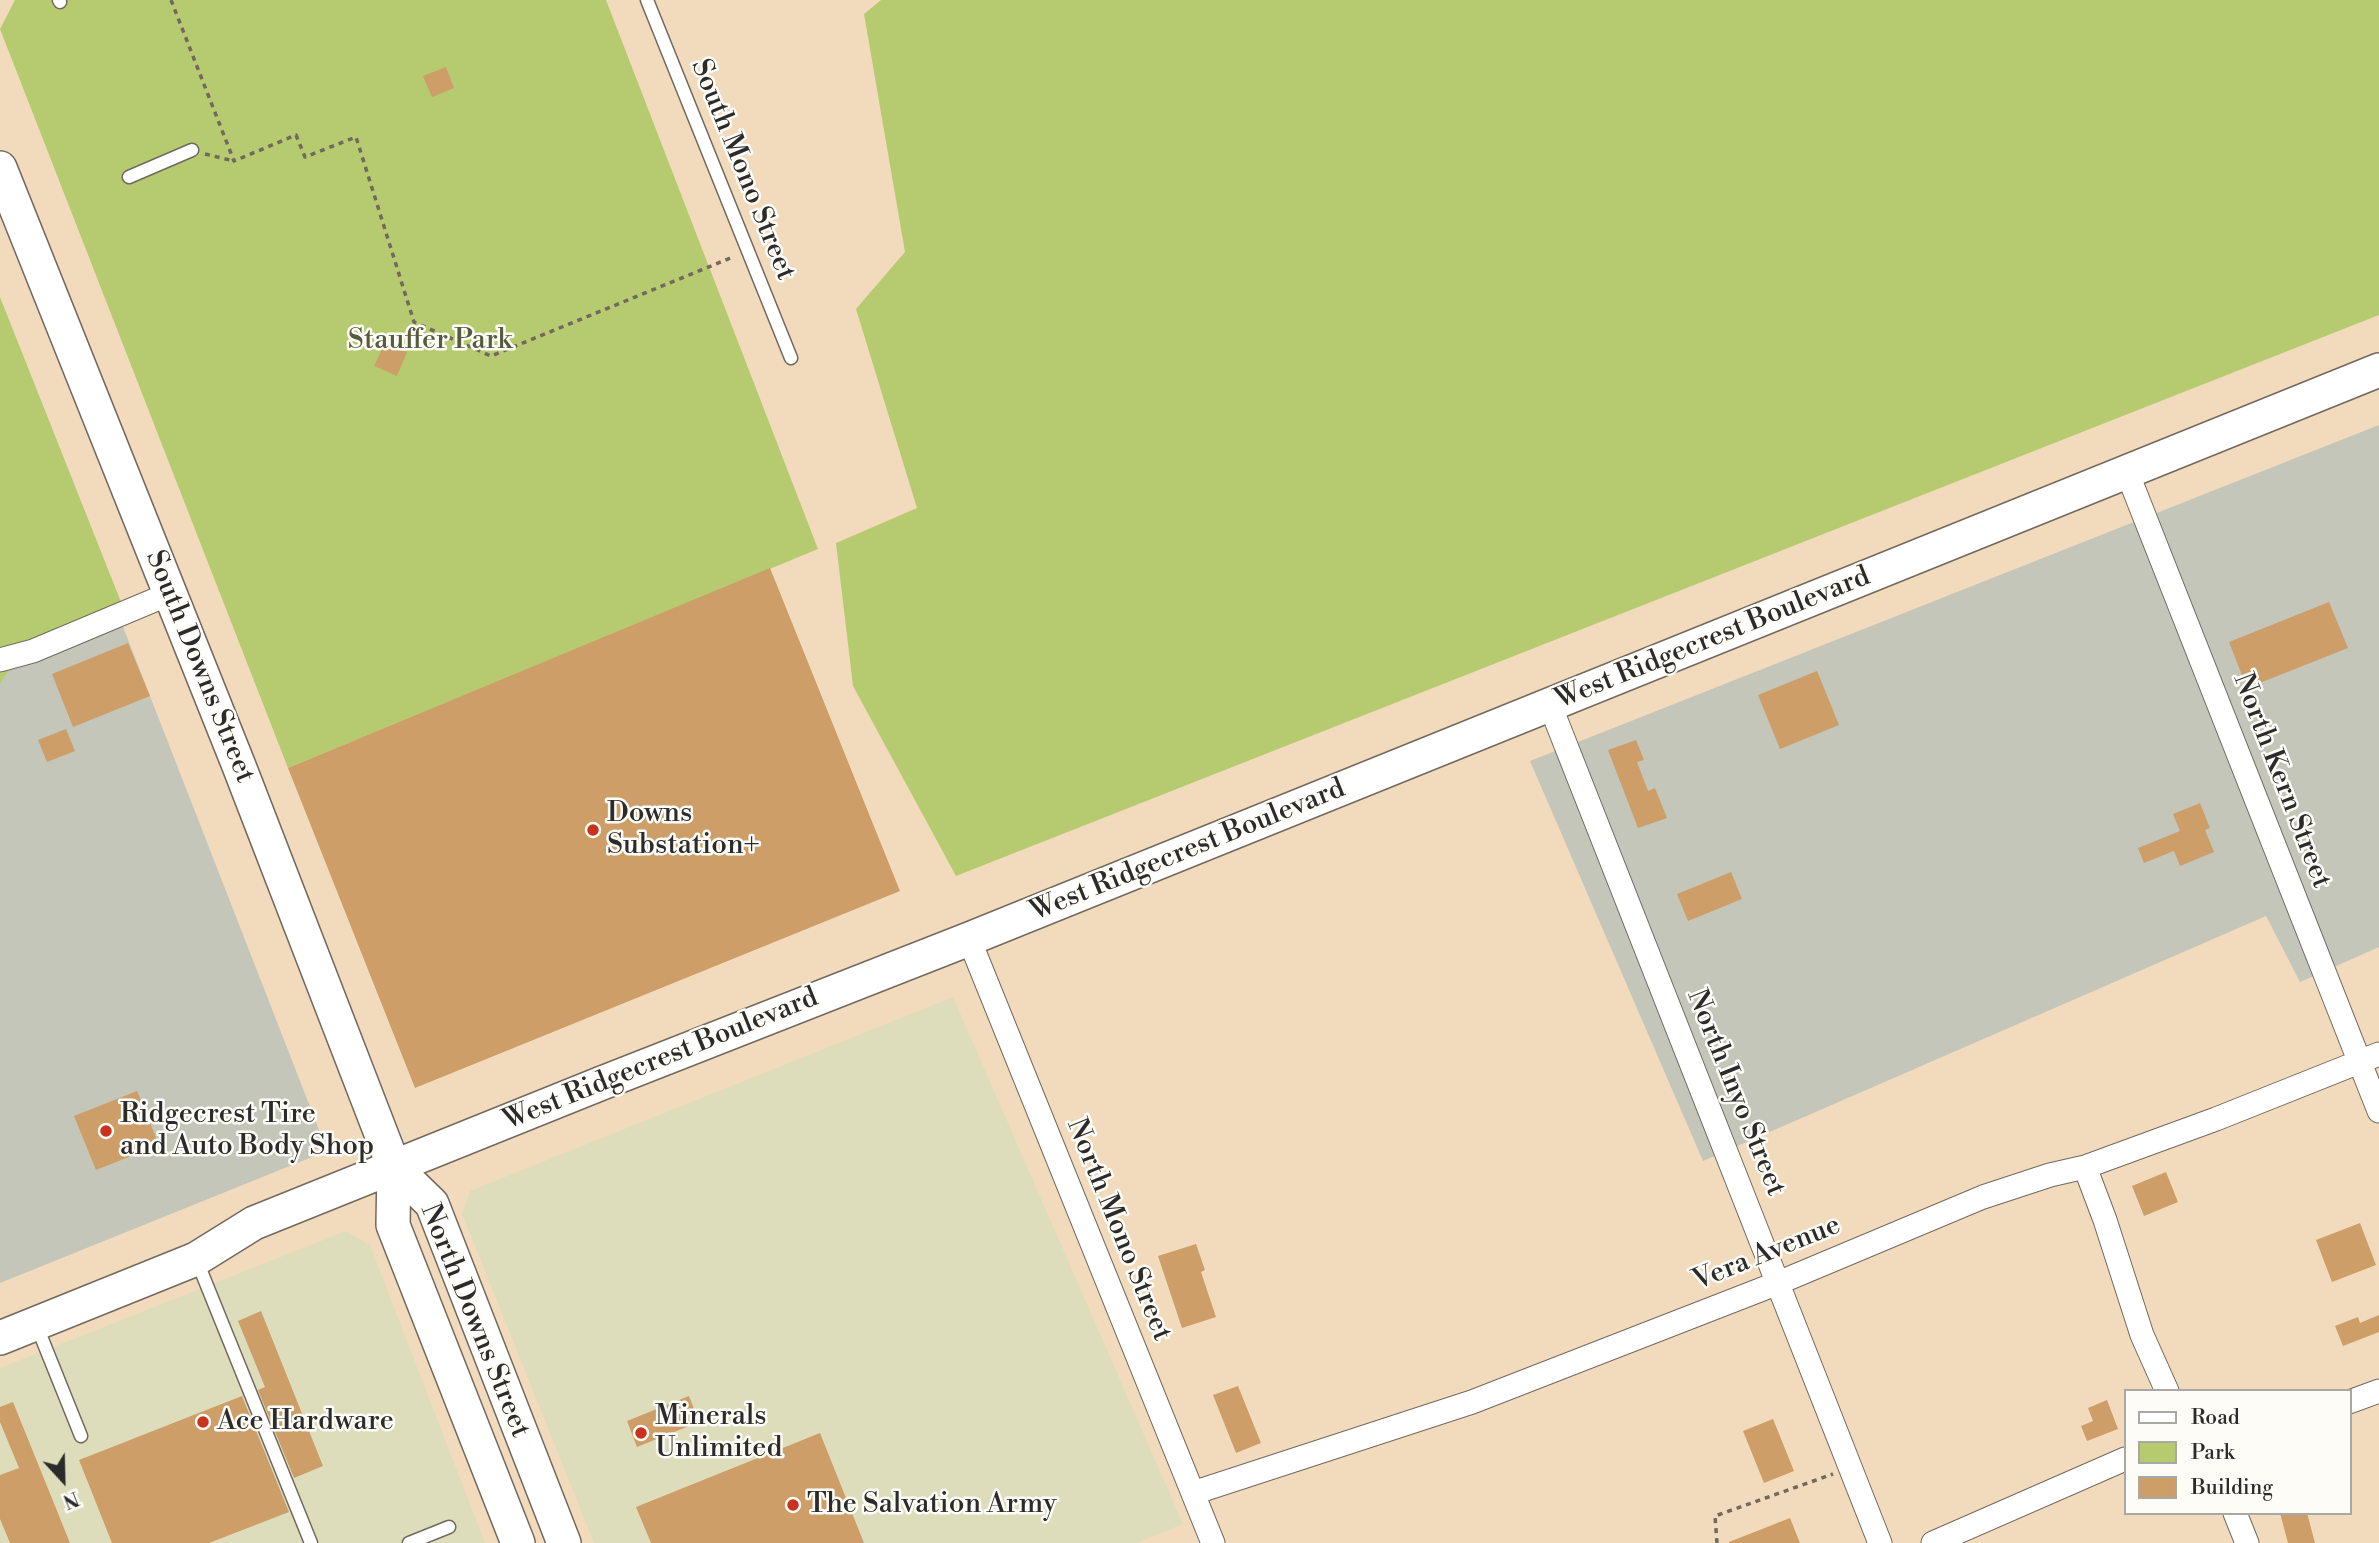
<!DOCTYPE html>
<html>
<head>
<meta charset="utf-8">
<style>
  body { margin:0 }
  #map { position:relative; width:2379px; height:1543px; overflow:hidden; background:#f2dbbc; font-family:"Libre Bodoni",serif }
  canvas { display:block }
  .legend { position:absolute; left:2124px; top:1389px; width:228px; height:126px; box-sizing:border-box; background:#fdfcf7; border:2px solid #a9a8a5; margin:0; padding:9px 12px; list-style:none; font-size:21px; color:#2b2b2b }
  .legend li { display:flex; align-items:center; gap:14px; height:35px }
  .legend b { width:35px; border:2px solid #a9a8a5 }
  .north { position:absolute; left:28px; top:1445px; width:70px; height:70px; -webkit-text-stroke:5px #fdfcf7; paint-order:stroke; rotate:158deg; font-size:19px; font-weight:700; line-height:28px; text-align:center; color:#2b2b2b }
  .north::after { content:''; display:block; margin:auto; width:24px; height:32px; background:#2b2b2b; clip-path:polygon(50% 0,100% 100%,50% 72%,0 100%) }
</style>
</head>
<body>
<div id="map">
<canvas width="2379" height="1543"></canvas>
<ul class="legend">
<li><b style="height:9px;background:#fff"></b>Road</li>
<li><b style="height:19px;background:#b6cb6f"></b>Park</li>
<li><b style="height:19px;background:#cd9e67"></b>Building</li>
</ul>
<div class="north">N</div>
</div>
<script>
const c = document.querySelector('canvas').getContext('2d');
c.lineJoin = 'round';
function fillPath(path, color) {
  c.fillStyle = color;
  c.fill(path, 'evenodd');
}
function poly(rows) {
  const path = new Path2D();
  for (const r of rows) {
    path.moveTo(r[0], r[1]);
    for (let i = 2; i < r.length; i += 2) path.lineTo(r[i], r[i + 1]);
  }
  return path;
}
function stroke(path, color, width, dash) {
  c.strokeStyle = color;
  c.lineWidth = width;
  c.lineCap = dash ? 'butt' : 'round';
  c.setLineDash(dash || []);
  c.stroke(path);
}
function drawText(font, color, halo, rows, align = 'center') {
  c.font = font + ' "Libre Bodoni",serif';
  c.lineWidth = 5;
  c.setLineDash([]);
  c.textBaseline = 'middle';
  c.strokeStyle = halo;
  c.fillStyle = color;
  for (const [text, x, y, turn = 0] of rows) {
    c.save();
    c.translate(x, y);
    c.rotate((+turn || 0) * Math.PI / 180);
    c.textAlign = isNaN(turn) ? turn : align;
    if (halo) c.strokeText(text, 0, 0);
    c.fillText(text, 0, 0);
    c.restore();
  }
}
fillPath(poly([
  [953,997,1183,1524,1137,1543,594,1543,462,1214,470,1191],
  [346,1231,370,1245,485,1543,0,1543,0,1368]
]), '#deddbb');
fillPath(poly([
  [0,311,323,1140,312,1157,0,1283],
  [2379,425,2379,947,2300,982,2266,916,1703,1161,1530,761]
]), '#c3c6b9');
fillPath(poly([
  [15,0,606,0,818,549,288,768,0,29],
  [881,0,2379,0,2379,315,956,876,853,686,836,543,917,508,856,309,905,252,864,14],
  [0,297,121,602,12,665,0,684]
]), '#b6cb6f');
fillPath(poly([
  [446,67,454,88,432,97,423,76],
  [385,343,407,352,397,376,374,366],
  [770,568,900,891,415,1088,288,768],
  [2329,602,2348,648,2247,688,2229,642],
  [128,643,150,696,73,727,52,674],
  [1817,671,1839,725,1780,749,1758,695],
  [66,729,75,751,47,762,38,740],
  [1636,740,1644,760,1637,762,1648,791,1655,788,1667,818,1638,828,1608,750],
  [2200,803,2210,828,2205,830,2214,852,2180,866,2174,851,2144,863,2138,848,2180,831,2173,814],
  [1731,872,1742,899,1688,921,1677,894],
  [137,1091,159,1145,96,1170,74,1116],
  [2166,1172,2178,1202,2144,1216,2132,1186],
  [2360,1223,2376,1265,2332,1282,2316,1240],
  [1196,1244,1205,1270,1201,1272,1216,1317,1182,1328,1158,1256],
  [261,1311,323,1466,294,1478,258,1390,265,1387,238,1321],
  [2379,1315,2379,1332,2343,1346,2335,1326,2358,1317,2360,1323],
  [1238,1386,1261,1443,1236,1453,1213,1395],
  [242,1396,289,1512,209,1543,112,1543,79,1460],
  [689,1396,699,1422,637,1447,627,1421],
  [2107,1400,2118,1429,2087,1441,2081,1426,2093,1421,2088,1408],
  [13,1402,70,1543,10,1543,0,1519,0,1475,19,1468,0,1422,0,1407],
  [1773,1419,1794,1471,1764,1483,1743,1431],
  [820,1433,864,1543,651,1543,636,1507],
  [2280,1513,2307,1513,2315,1543,2288,1543],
  [1790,1518,1800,1543,1729,1543,1729,1542]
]), '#cd9e67');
const lane = poly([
  [59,0,60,2],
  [647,0,791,358],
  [129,177,192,150],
  [197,1261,311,1543],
  [36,1324,81,1436],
  [409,1543,449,1527]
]);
const street = poly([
  [2127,472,2379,1111],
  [0,660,33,651,169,594],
  [1550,705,1880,1543],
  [969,939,1213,1543],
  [2085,1167,2105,1220,2142,1335,2167,1391],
  [2349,1402,2379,1391],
  [1193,1493,1472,1402,1778,1283,1983,1197,2050,1175,2085,1167,2216,1119,2379,1054],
  [2235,1513,2247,1543],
  [1933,1543,2125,1459]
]);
const secondary = poly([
  [0,168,239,766,394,1167,393,1225,518,1543],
  [394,1167,432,1204,564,1543],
  [0,1338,196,1259,254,1223,602,1083,969,939,2379,370]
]);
stroke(lane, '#71695e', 15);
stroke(street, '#71695e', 25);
stroke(secondary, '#71695e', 36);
stroke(poly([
  [171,0,234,161,296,135,305,157,356,137,414,322,491,356,733,257],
  [205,154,234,161],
  [1717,1543,1715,1516,1833,1474]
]), '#71695e', 3.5, [5, 5]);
stroke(lane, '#fff', 12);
stroke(street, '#fff', 23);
stroke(secondary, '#fff', 33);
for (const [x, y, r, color] of [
  [593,830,7,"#c8321e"],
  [106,1131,7,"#c8321e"],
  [203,1422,7,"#c8321e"],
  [641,1433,7,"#c8321e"],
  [793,1505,7,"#c8321e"]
]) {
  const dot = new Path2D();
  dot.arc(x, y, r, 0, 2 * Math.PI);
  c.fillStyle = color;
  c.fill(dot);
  stroke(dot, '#fdfcf7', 2.5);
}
drawText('28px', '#2b2b2b', '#fdfcf7', [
  ["South Mono Street",742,170,68],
  ["West Ridgecrest Boulevard",1713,639,-22],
  ["South Downs Street",199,667,68],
  ["North Kern Street",2281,781,69],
  ["West Ridgecrest Boulevard",1188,851,-22],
  ["West Ridgecrest Boulevard",661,1060,-22],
  ["North Inyo Street",1735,1093,68],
  ["North Mono Street",1118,1230,68],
  ["Vera Avenue",1767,1254,-22],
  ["North Downs Street",474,1321,68]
]);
drawText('28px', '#555b3f', '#fdfcf7', [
  ["Stauffer Park",430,341]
]);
drawText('28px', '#2b2b2b', '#fdfcf7', [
  ["Downs",607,814],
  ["Substation+",607,846],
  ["Ridgecrest Tire",120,1115],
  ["and Auto Body Shop",120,1147],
  ["Minerals",655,1417],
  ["Unlimited",655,1449],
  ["Ace Hardware",217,1422],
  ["The Salvation Army",807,1505]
], 'left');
</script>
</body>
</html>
